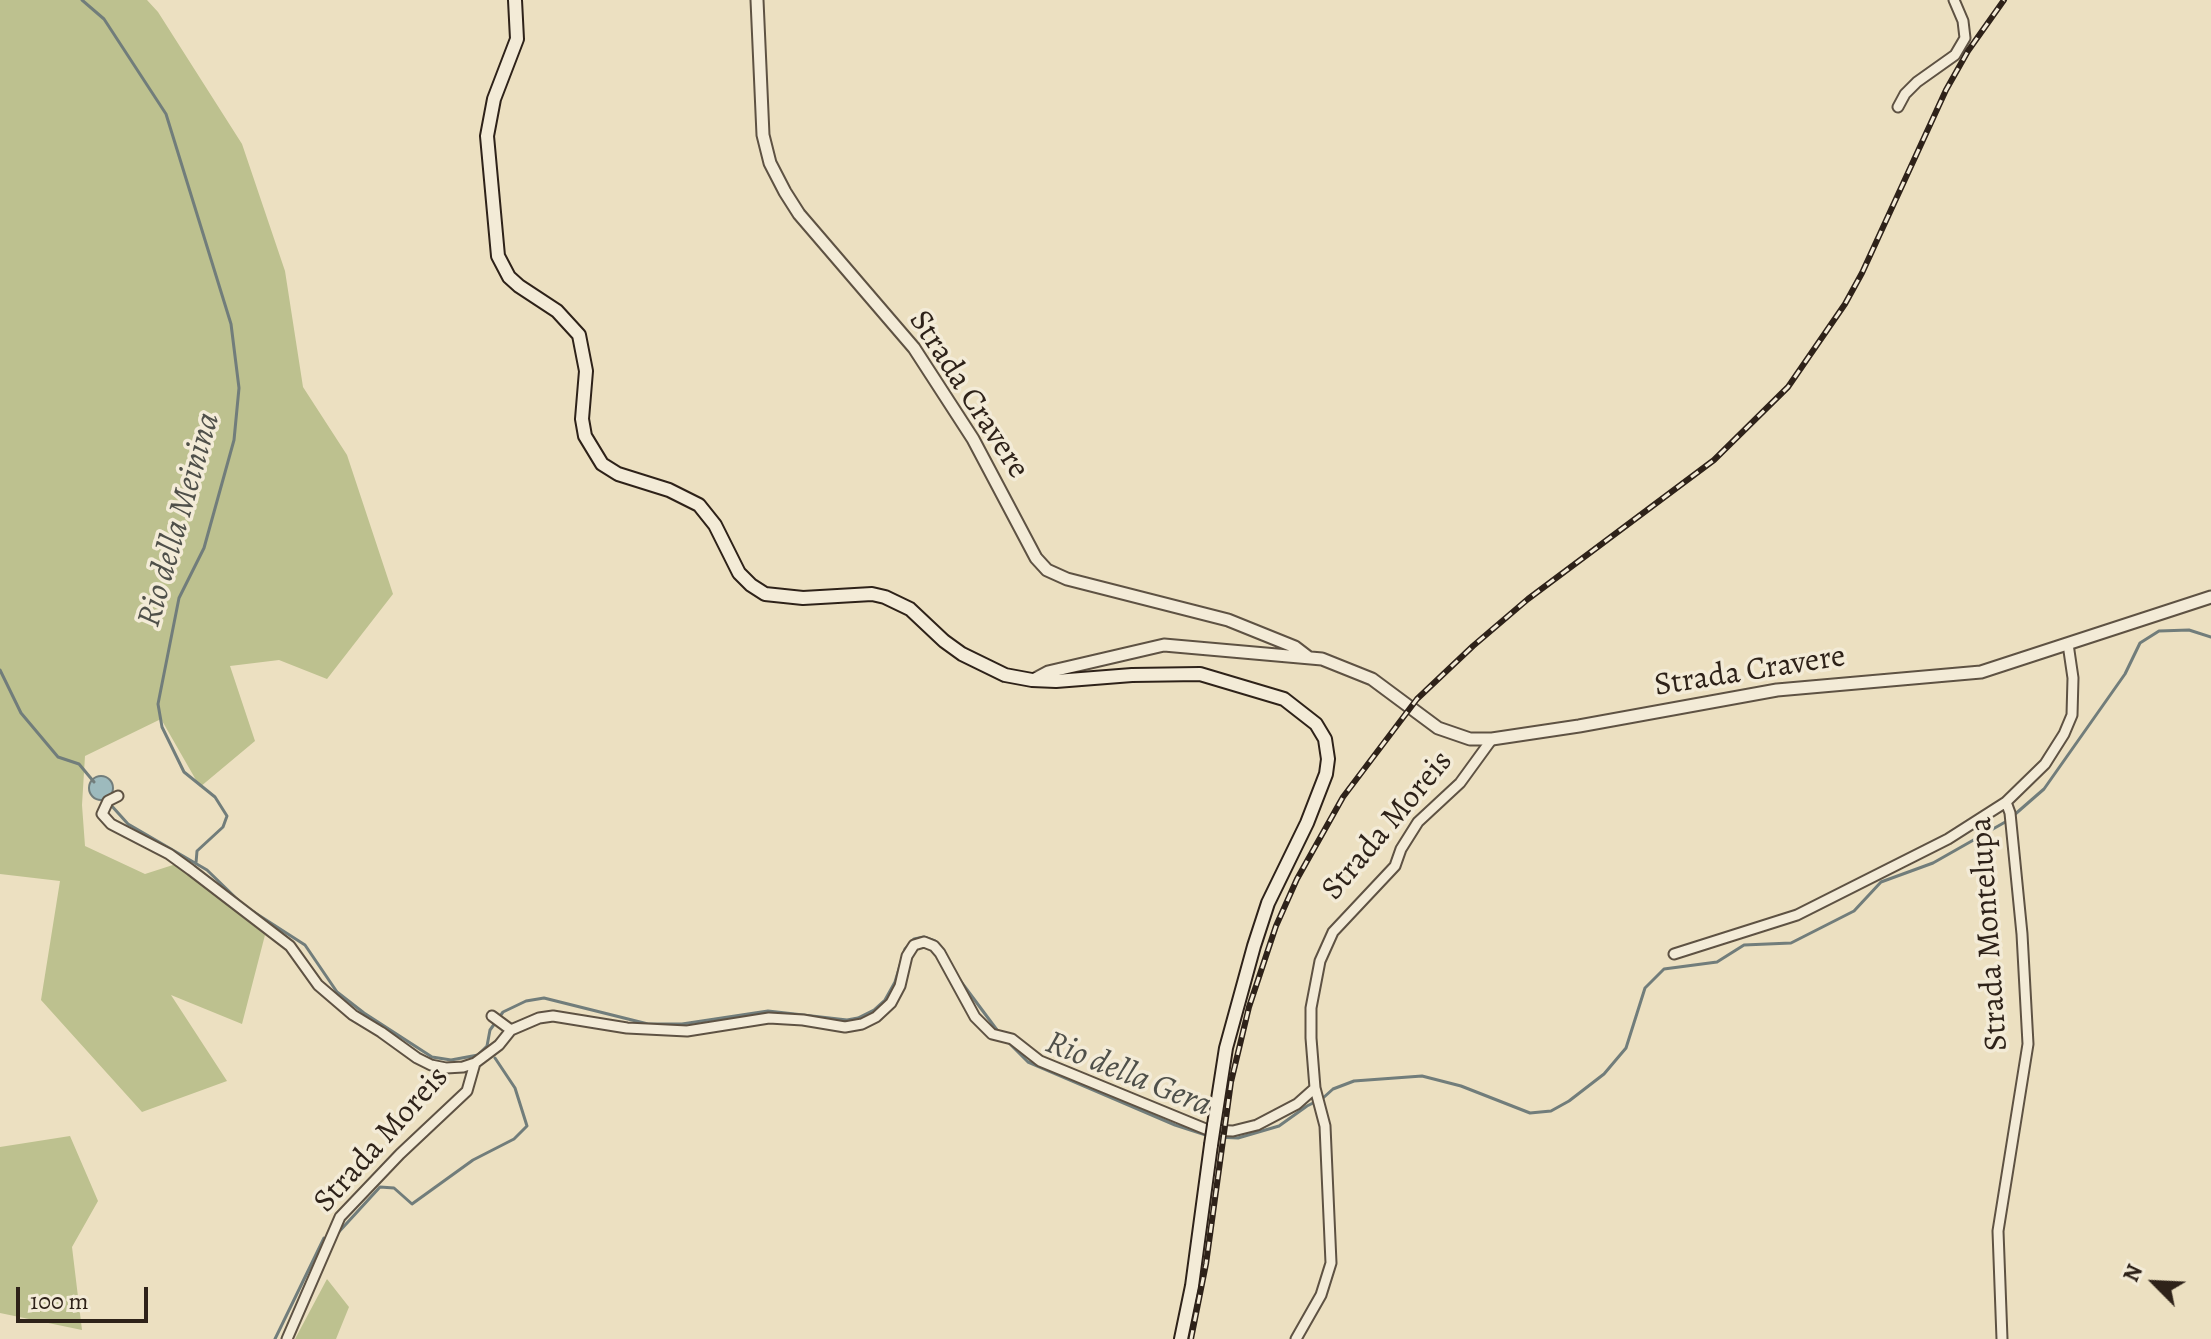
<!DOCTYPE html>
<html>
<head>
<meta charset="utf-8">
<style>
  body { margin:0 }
  #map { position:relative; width:2211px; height:1339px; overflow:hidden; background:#ece0c1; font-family:Alegreya,serif }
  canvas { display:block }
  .north { position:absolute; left:2115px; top:1243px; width:80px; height:80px; -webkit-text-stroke:6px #f3ebd7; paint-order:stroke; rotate:294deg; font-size:22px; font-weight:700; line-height:32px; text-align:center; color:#2e2219 }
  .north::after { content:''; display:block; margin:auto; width:28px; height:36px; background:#2e2219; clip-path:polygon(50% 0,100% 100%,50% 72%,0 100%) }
  .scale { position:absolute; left:16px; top:1287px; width:132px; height:36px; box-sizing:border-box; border:4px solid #2e2219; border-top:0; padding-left:10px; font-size:24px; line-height:28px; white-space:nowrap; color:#2e2219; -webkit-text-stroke:6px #f3ebd7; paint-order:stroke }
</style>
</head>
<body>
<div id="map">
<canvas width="2211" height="1339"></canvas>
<div class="north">N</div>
<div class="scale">100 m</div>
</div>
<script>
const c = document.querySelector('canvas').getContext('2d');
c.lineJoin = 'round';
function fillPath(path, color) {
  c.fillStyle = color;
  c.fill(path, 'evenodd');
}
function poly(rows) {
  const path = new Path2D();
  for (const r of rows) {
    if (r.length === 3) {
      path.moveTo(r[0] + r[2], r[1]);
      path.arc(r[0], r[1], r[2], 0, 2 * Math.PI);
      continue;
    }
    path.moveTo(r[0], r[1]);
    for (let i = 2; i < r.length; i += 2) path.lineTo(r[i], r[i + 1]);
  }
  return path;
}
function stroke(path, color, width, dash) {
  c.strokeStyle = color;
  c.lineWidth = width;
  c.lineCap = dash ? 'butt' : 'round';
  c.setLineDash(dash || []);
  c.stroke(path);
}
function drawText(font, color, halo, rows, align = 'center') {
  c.font = font + ' Alegreya,serif';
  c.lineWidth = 7;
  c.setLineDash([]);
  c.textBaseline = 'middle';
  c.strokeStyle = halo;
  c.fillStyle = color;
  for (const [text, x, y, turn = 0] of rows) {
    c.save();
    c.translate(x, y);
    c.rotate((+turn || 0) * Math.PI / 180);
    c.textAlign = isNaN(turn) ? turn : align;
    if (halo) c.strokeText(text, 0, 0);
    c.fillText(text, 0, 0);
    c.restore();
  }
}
fillPath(poly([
  [0,0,147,0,158,12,242,144,285,271,303,387,347,455,393,594,327,679,279,660,230,666,255,741,200,787,161,719,85,756,82,805,85,846,145,874,176,864,265,935,242,1024,171,995,227,1081,142,1112,41,1000,60,881,0,874],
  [70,1136,98,1201,72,1247,82,1330,0,1313,0,1147],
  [327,1279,349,1307,336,1339,295,1339]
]), '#bdc18f');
const water = poly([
  [101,788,12]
]);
fillPath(water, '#9dbabd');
stroke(water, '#717d7b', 2);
stroke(poly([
  [82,0,104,19,166,114,231,324,239,388,234,440,204,548,179,598,158,704,162,727,184,772,215,797,227,816,223,827,197,851,196,863],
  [0,670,21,713,58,757,79,764,94,782],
  [110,804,128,824,207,870,240,902],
  [2013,816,2044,789,2125,674,2140,643,2159,631,2189,630,2211,637],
  [249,909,305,945,337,992,364,1013,432,1057,451,1060,478,1055,487,1046,490,1030,503,1012,526,1001,544,998,648,1024,682,1024,768,1011,847,1020,858,1018,874,1010,885,1000,895,982,905,949,914,939,924,937,935,941,944,951],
  [959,979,1000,1034],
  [1005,1039,1028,1062,1175,1125,1209,1136],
  [1216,1137,1238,1138,1279,1126,1307,1106,1323,1098,1333,1089,1354,1081,1422,1076,1461,1086,1530,1113,1551,1111,1569,1101,1604,1074,1626,1048,1645,988,1664,969,1717,962,1744,945,1791,943,1854,911,1881,882,1933,863,2007,821],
  [336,1235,380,1187,394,1188,412,1204,473,1160,514,1139,527,1126,515,1088,495,1058],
  [275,1339,324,1238]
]), '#717d7b', 3);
const minor = poly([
  [1898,107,1905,94,1917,82,1955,55,1965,38,1963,21,1954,0],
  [118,796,108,801,102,814,111,824,169,854,191,870,290,946,318,985,353,1015,381,1032,417,1058,431,1065,446,1068,463,1067,475,1063,499,1045,511,1030,539,1018,553,1016,627,1028,687,1031,769,1018,803,1020,845,1027,862,1024,876,1017,891,1003,900,986,907,956,914,945,924,942,934,946,940,953,975,1017,992,1034,1012,1039,1040,1061,1208,1130,1233,1131,1257,1125,1297,1104,1315,1088],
  [1674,954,1797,915,1948,839,2006,802],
  [492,1016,511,1030],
  [287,1339,340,1217,400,1154,467,1091,475,1063],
  [1296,1339,1321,1295,1331,1263,1325,1126,1315,1088,1311,1038,1311,1008,1320,961,1333,932,1395,866,1401,849,1418,822,1460,783,1492,739],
  [2002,1339,1998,1231,2028,1044,2022,934,2010,813,2006,802,2045,764,2064,734,2072,715,2073,678,2068,644]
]);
const tertiary = poly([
  [757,0,763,135,770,163,785,192,799,214,914,348,973,439,1036,558,1047,570,1067,579,1228,620,1295,647,1308,657],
  [1033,680,1048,672,1164,645,1322,659,1372,679,1438,728,1470,739,1492,739,1579,726,1777,690,1981,672,2211,597]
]);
const secondary = poly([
  [515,0,517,39,494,99,487,136,498,256,509,277,519,286,557,311,579,335,586,371,582,419,585,436,602,464,618,474,669,490,699,505,715,525,739,573,751,585,765,594,803,598,872,594,885,597,910,609,944,641,962,654,1005,675,1032,680,1056,681,1132,675,1200,674,1284,699,1316,724,1325,739,1328,759,1326,774,1307,823,1268,903,1254,946,1226,1048,1214,1125],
  [1181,1339,1192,1286,1211,1145]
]);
stroke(minor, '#5e5243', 13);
stroke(tertiary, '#5e5243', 15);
stroke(secondary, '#2e2219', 16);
stroke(minor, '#f3ebd7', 9);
stroke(tertiary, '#f3ebd7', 11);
stroke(secondary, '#f3ebd7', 12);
const rail = poly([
  [1191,1339,1206,1264,1231,1082,1249,1007,1276,926,1297,879,1343,797,1417,699,1473,646,1528,599,1714,460,1788,387,1845,304,1862,273,1946,90,1968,51,2004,0]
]);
stroke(rail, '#2e2219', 6);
stroke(rail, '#f3ebd7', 3, [9]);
const secondaryBridge = poly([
  [1211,1145,1214,1125]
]);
stroke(secondaryBridge, '#2e2219', 16, []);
stroke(secondaryBridge, '#f3ebd7', 12);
drawText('32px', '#2e2219', '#f3ebd7', [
  ["Strada Cravere",968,395,57],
  ["Strada Cravere",1750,672,-9],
  ["Strada Moreis",1388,826,-50],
  ["Strada Montelupa",1990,934,-94],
  ["Strada Moreis",382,1140,-48]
]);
drawText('italic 34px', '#4f504a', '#f3ebd7', [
  ["Rio della Meinina",180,520,-74],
  ["Rio della Gera",1128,1075,22]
]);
</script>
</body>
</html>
